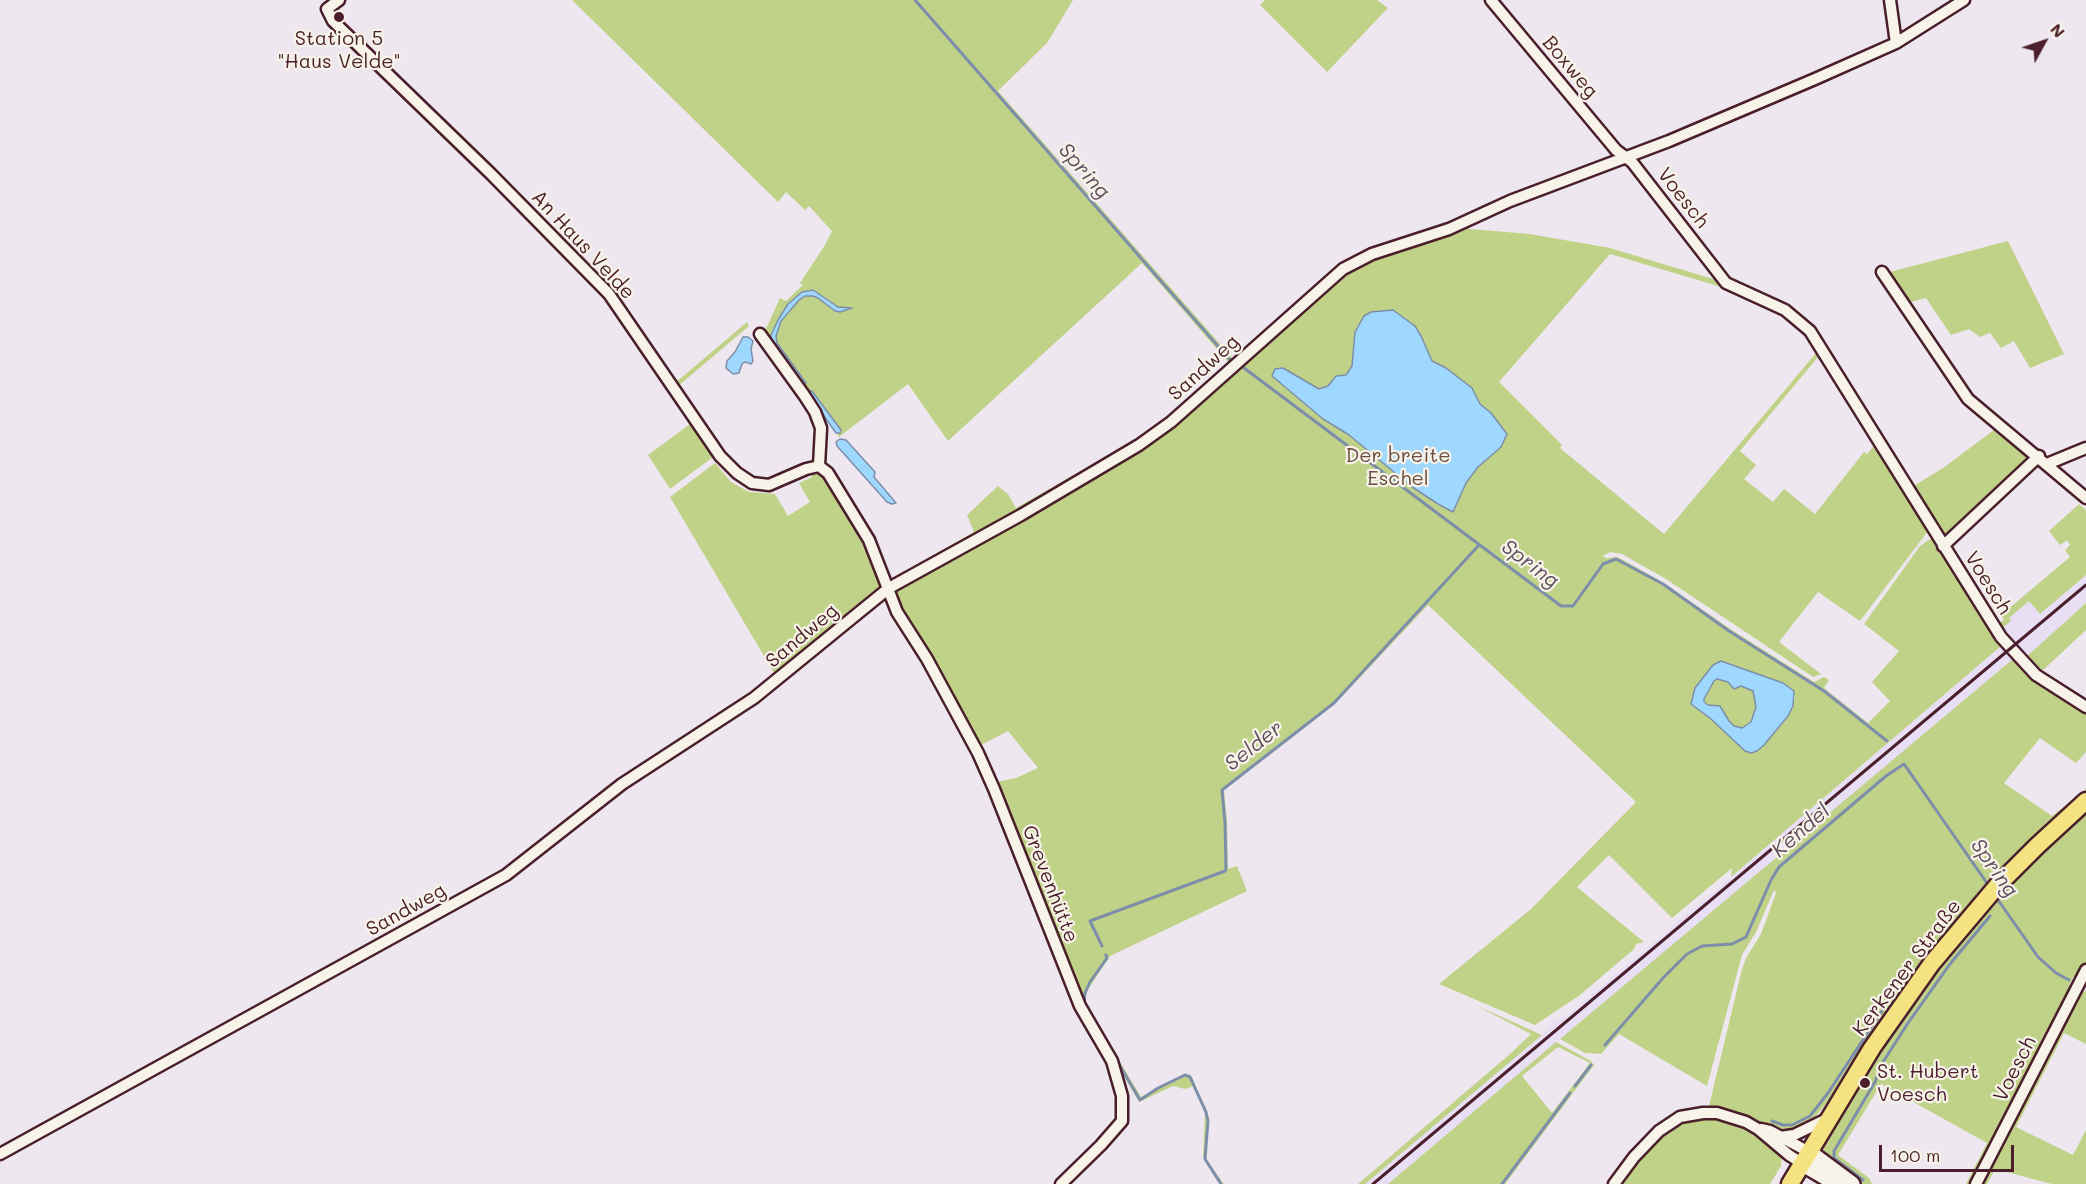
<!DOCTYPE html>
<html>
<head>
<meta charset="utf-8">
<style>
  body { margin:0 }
  #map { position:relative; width:2086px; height:1184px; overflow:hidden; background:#eee7ef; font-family:Mali,sans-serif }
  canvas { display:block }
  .north { position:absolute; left:2014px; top:12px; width:60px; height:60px; -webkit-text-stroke:4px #f7f3e8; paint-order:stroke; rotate:50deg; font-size:16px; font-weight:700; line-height:24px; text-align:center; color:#4a1f2b }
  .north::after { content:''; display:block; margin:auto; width:21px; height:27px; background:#4a1f2b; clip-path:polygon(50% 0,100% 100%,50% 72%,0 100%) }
  .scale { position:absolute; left:1879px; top:1145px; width:135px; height:27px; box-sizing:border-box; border:3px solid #4a1f2b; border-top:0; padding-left:8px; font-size:18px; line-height:21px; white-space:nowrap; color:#4a1f2b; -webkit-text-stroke:4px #f7f3e8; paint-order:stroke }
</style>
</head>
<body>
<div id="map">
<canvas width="2086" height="1184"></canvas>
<div class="north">N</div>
<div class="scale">100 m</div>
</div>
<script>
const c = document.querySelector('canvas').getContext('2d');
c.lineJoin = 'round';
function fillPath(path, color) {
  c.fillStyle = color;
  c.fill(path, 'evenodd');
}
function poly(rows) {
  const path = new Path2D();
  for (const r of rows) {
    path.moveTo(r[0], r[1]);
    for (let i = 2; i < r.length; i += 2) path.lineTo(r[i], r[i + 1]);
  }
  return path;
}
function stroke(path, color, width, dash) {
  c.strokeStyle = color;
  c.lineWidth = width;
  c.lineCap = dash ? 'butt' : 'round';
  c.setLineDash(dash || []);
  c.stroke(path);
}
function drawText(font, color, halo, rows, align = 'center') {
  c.font = font + ' Mali,sans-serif';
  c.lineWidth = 4.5;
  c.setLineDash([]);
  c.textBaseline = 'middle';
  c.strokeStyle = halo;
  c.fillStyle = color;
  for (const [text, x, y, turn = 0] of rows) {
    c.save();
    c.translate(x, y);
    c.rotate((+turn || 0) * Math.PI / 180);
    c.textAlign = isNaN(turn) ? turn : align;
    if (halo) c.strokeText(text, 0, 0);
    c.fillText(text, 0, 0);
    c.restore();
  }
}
fillPath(poly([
  [2086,575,2086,603,2025,658,2020,653,2013,659,1388,1184,1365,1184,1542,1035,1553,1021,1568,1014,1731,877,2001,646,2004,648,2011,642,2001,629,2011,621,2008,618,2029,601,2040,613]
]), '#e8dff4');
fillPath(poly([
  [572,0,1073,0,1047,43,998,91,1235,361,1229,363,1142,263,948,441,908,384,839,437,836,433,840,433,801,385,806,383,777,343,776,336,781,321,799,300,805,296,813,296,818,298,835,311,840,312,852,309,838,308,813,290,788,304,778,320,771,335,770,342,764,333,780,298,786,301,803,285,800,283,825,245,832,231,809,206,805,210,786,192,778,202],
  [1265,0,1377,0,1388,8,1327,72,1260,5],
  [1466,224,1470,229,1530,234,1610,248,1720,281,1735,291,1610,254,1499,382,1562,445,1560,448,1664,534,1816,353,1818,357,1740,451,1756,465,1744,479,1773,502,1784,489,1815,514,1864,452,1867,454,1874,446,1928,531,1860,621,1818,592,1779,642,1821,674,1813,677,1666,579,1622,554,1610,552,1603,556,1606,558,1617,557,1625,561,1664,583,1732,630,1814,682,1824,677,1829,680,1824,688,1868,723,1890,701,1872,682,1899,651,1864,624,1920,546,1930,539,1934,540,1988,629,2001,646,1731,877,1732,868,1672,918,1609,855,1577,887,1644,942,1636,944,1634,949,1580,995,1535,1025,1439,984,1531,909,1636,802,1428,605,1336,703,1224,790,1227,821,1228,869,1237,866,1247,891,1110,956,1087,991,1085,1003,1141,1097,1185,1074,1192,1077,1208,1118,1206,1159,1224,1184,1220,1184,1203,1157,1205,1112,1193,1086,1185,1089,1173,1086,1139,1102,1084,1007,997,782,1016,778,1038,768,1008,731,979,746,899,607,895,587,1131,453,1345,272,1366,260],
  [1727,662,1741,669,1783,683,1795,696,1793,706,1788,716,1751,753,1745,751,1711,719,1691,704,1695,688,1713,665,1717,663],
  [2008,241,2064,354,2030,368,2014,341,2001,348,1990,333,1980,337,1969,329,1951,335,1926,298,1906,303,1886,273],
  [747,322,749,326,677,387,675,383],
  [690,424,713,457,670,489,648,455],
  [1161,425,1111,460,893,582,889,580,974,532,967,515,998,486,1008,494,1016,508],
  [1998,427,2034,457,1945,540,1912,487,1943,468],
  [715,463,731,482,749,492,775,494,788,516,810,502,799,483,812,477,809,472,818,472,823,475,868,547,884,586,777,678,670,497],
  [2079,504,2086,510,2086,575,2040,614,2029,601,2009,618,2011,621,2001,629,1997,624,2004,620,2001,615,2070,557,2065,550,2070,545,2067,540,2060,545,2049,531],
  [2086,603,2086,630,2041,672,2025,658],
  [2013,659,2027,673,2086,710,2086,752,2076,763,2040,738,2004,783,2052,816,2086,789,2086,963,2078,979,2073,977,2069,985,2073,987,1971,1184,1966,1184,1987,1143,1881,1084,1838,1155,1869,1178,1872,1184,1859,1184,1825,1159,1823,1145,1881,1022,1833,1096,1815,1117,1801,1128,1789,1131,1780,1130,1742,1114,1709,1106,1742,969,1746,958,1761,934,1776,893,1774,890,1756,932,1742,955,1707,1086,1619,1034,1601,1054,1585,1053,1560,1039],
  [1717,679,1728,682,1734,689,1741,686,1753,691,1756,707,1751,722,1742,728,1734,726,1729,721,1720,706,1708,705,1704,702,1703,699,1714,680],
  [2080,990,2085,992,2086,990,2086,1044,2064,1033,2016,1127,2073,1155,2086,1130,2086,1184,2052,1184,1995,1169,1987,1184,1980,1184],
  [1475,1005,1542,1035,1365,1184,1358,1184,1510,1054,1531,1034],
  [1556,1042,1591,1061,1594,1065,1505,1184,1388,1184],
  [1558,1047,1590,1063,1552,1113,1522,1076],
  [1709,1118,1737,1124,1782,1154,1781,1166,1770,1184,1620,1184,1656,1139,1681,1123]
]), '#c0d287');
const water = poly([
  [813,290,838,307,852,308,840,312,835,311,818,298,813,296,805,296,799,300,781,321,776,336,777,343,806,383,804,385,801,385,770,342,771,335,778,320,788,304,802,292,813,290],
  [1393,310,1415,326,1421,336,1432,361,1446,368,1472,388,1480,404,1491,413,1507,434,1501,447,1478,467,1466,483,1453,512,1438,504,1412,487,1349,435,1323,419,1272,376,1275,369,1283,368,1319,389,1328,386,1336,376,1346,375,1352,366,1355,332,1364,316,1371,312,1393,310],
  [743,337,748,337,753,341,751,349,753,361,751,364,745,362,742,364,739,373,733,374,726,368,727,361,735,352,743,337],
  [809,391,812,391,841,430,840,433,836,433,809,395,809,391],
  [840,439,846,440,875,472,874,477,896,503,892,504,887,502,837,446,836,442,840,439],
  [1721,661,1783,683,1794,691,1793,706,1788,716,1764,745,1757,751,1751,753,1745,751,1711,719,1691,704,1695,688,1713,665,1721,661],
  [1717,679,1728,682,1734,689,1741,686,1753,691,1756,707,1751,722,1742,728,1734,726,1729,721,1720,706,1708,705,1704,702,1704,699,1714,681,1717,679]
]);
fillPath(water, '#9fd8ff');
stroke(water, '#7d8eaa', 1.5);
stroke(poly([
  [915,0,1231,361],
  [1244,368,1561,606,1573,606,1603,564,1616,559,1663,584,1729,631,1824,691,1887,741],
  [1996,897,2038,957,2056,973,2069,980],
  [1102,946,1090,921,1225,871,1226,869,1225,823,1222,790,1334,703,1479,545],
  [1084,1004,1085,993,1090,982,1107,958,1106,955],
  [1605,1045,1663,978,1687,954,1702,946,1732,944,1746,937,1771,880,1779,867,1886,776,1904,764,1989,886],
  [1116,1059,1140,1100,1158,1088,1185,1075,1190,1077,1206,1112,1208,1121,1205,1159,1221,1184],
  [1575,1086,1591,1065],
  [1772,1121,1783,1125,1792,1125,1810,1116,1828,1093,1882,1011],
  [1863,1180,1834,1158,1834,1151,1875,1082,1883,1062,1908,1023,1950,964,1990,916],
  [1502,1184,1570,1093]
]), '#7d8eaa', 3);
const street = poly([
  [339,0,327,9,333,21,491,174,609,294,720,456,737,473,752,483,769,485,806,469,819,466,828,473,869,540,897,612,927,659,978,753,994,789,1080,1006,1112,1061,1122,1096,1122,1121,1101,1145,1061,1184],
  [1491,0,1616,150,1632,162,1726,283,1785,310,1810,331,2001,637,2036,675,2086,707],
  [1890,0,1896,43],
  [1882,272,1968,399,2086,498],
  [760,334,804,395,815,412,821,428,819,466],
  [2047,464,2086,448],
  [1943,546,2039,456],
  [1761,1129,1770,1131,1809,1152],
  [1780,1137,1794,1135,1827,1119],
  [0,1154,506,875,622,784,754,698,889,588,1021,515,1139,445,1171,422,1343,269,1372,254,1449,229,1510,201,1669,141,1815,79,1896,43,1964,0],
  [1614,1184,1634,1157,1659,1131,1680,1117,1703,1113,1717,1113,1746,1122,1758,1129,1789,1155,1803,1164],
  [1976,1184,2086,970]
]);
const secondary = poly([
  [1809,1152,1852,1184],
  [1803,1164,1837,1184]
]);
const primary = poly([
  [1790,1184,1872,1048,1932,963,1997,886,2037,846,2086,801]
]);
stroke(street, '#4a1f2b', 15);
stroke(secondary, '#4a1f2b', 20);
stroke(primary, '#4a1f2b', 21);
stroke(street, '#f7f3e8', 10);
stroke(secondary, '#f7f3e8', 15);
stroke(primary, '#f5e382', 16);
stroke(poly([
  [1373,1184,2086,585]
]), '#4a1f2b', 3);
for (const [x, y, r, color] of [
  [339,17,6,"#4a1f2b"],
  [1865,1083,6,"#4a1f2b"]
]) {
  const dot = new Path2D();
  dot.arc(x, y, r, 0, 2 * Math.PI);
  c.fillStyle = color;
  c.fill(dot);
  stroke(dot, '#f7f3e8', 2);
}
drawText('20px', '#4a1f2b', '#f7f3e8', [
  ["Station 5",339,39],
  ["\"Haus Velde\"",339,62],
  ["St. Hubert",1877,1072,"left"],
  ["Voesch",1877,1095,"left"]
]);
drawText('20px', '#4a1f2b', '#f7f3e8', [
  ["Boxweg",1570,67,50],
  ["Voesch",1683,198,52],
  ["An Haus Velde",583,245,47],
  ["Sandweg",1204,368,-42],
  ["Voesch",1988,583,58],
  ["Sandweg",802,636,-40],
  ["Grevenhütte",1050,884,69],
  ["Sandweg",406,910,-29],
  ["Kerkener Straße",1907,968,-53],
  ["Voesch",2015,1069,-63]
]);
drawText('20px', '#684c42', '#f7f3e8', [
  ["Der breite",1398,456],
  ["Eschel",1398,479]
]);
drawText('italic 21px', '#5f4d60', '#f7f3e8', [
  ["Spring",1084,171,49],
  ["Spring",1530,564,37],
  ["Selder",1254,746,-38],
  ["Kendel",1801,831,-41],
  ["Spring",1994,868,55]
]);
</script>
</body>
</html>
